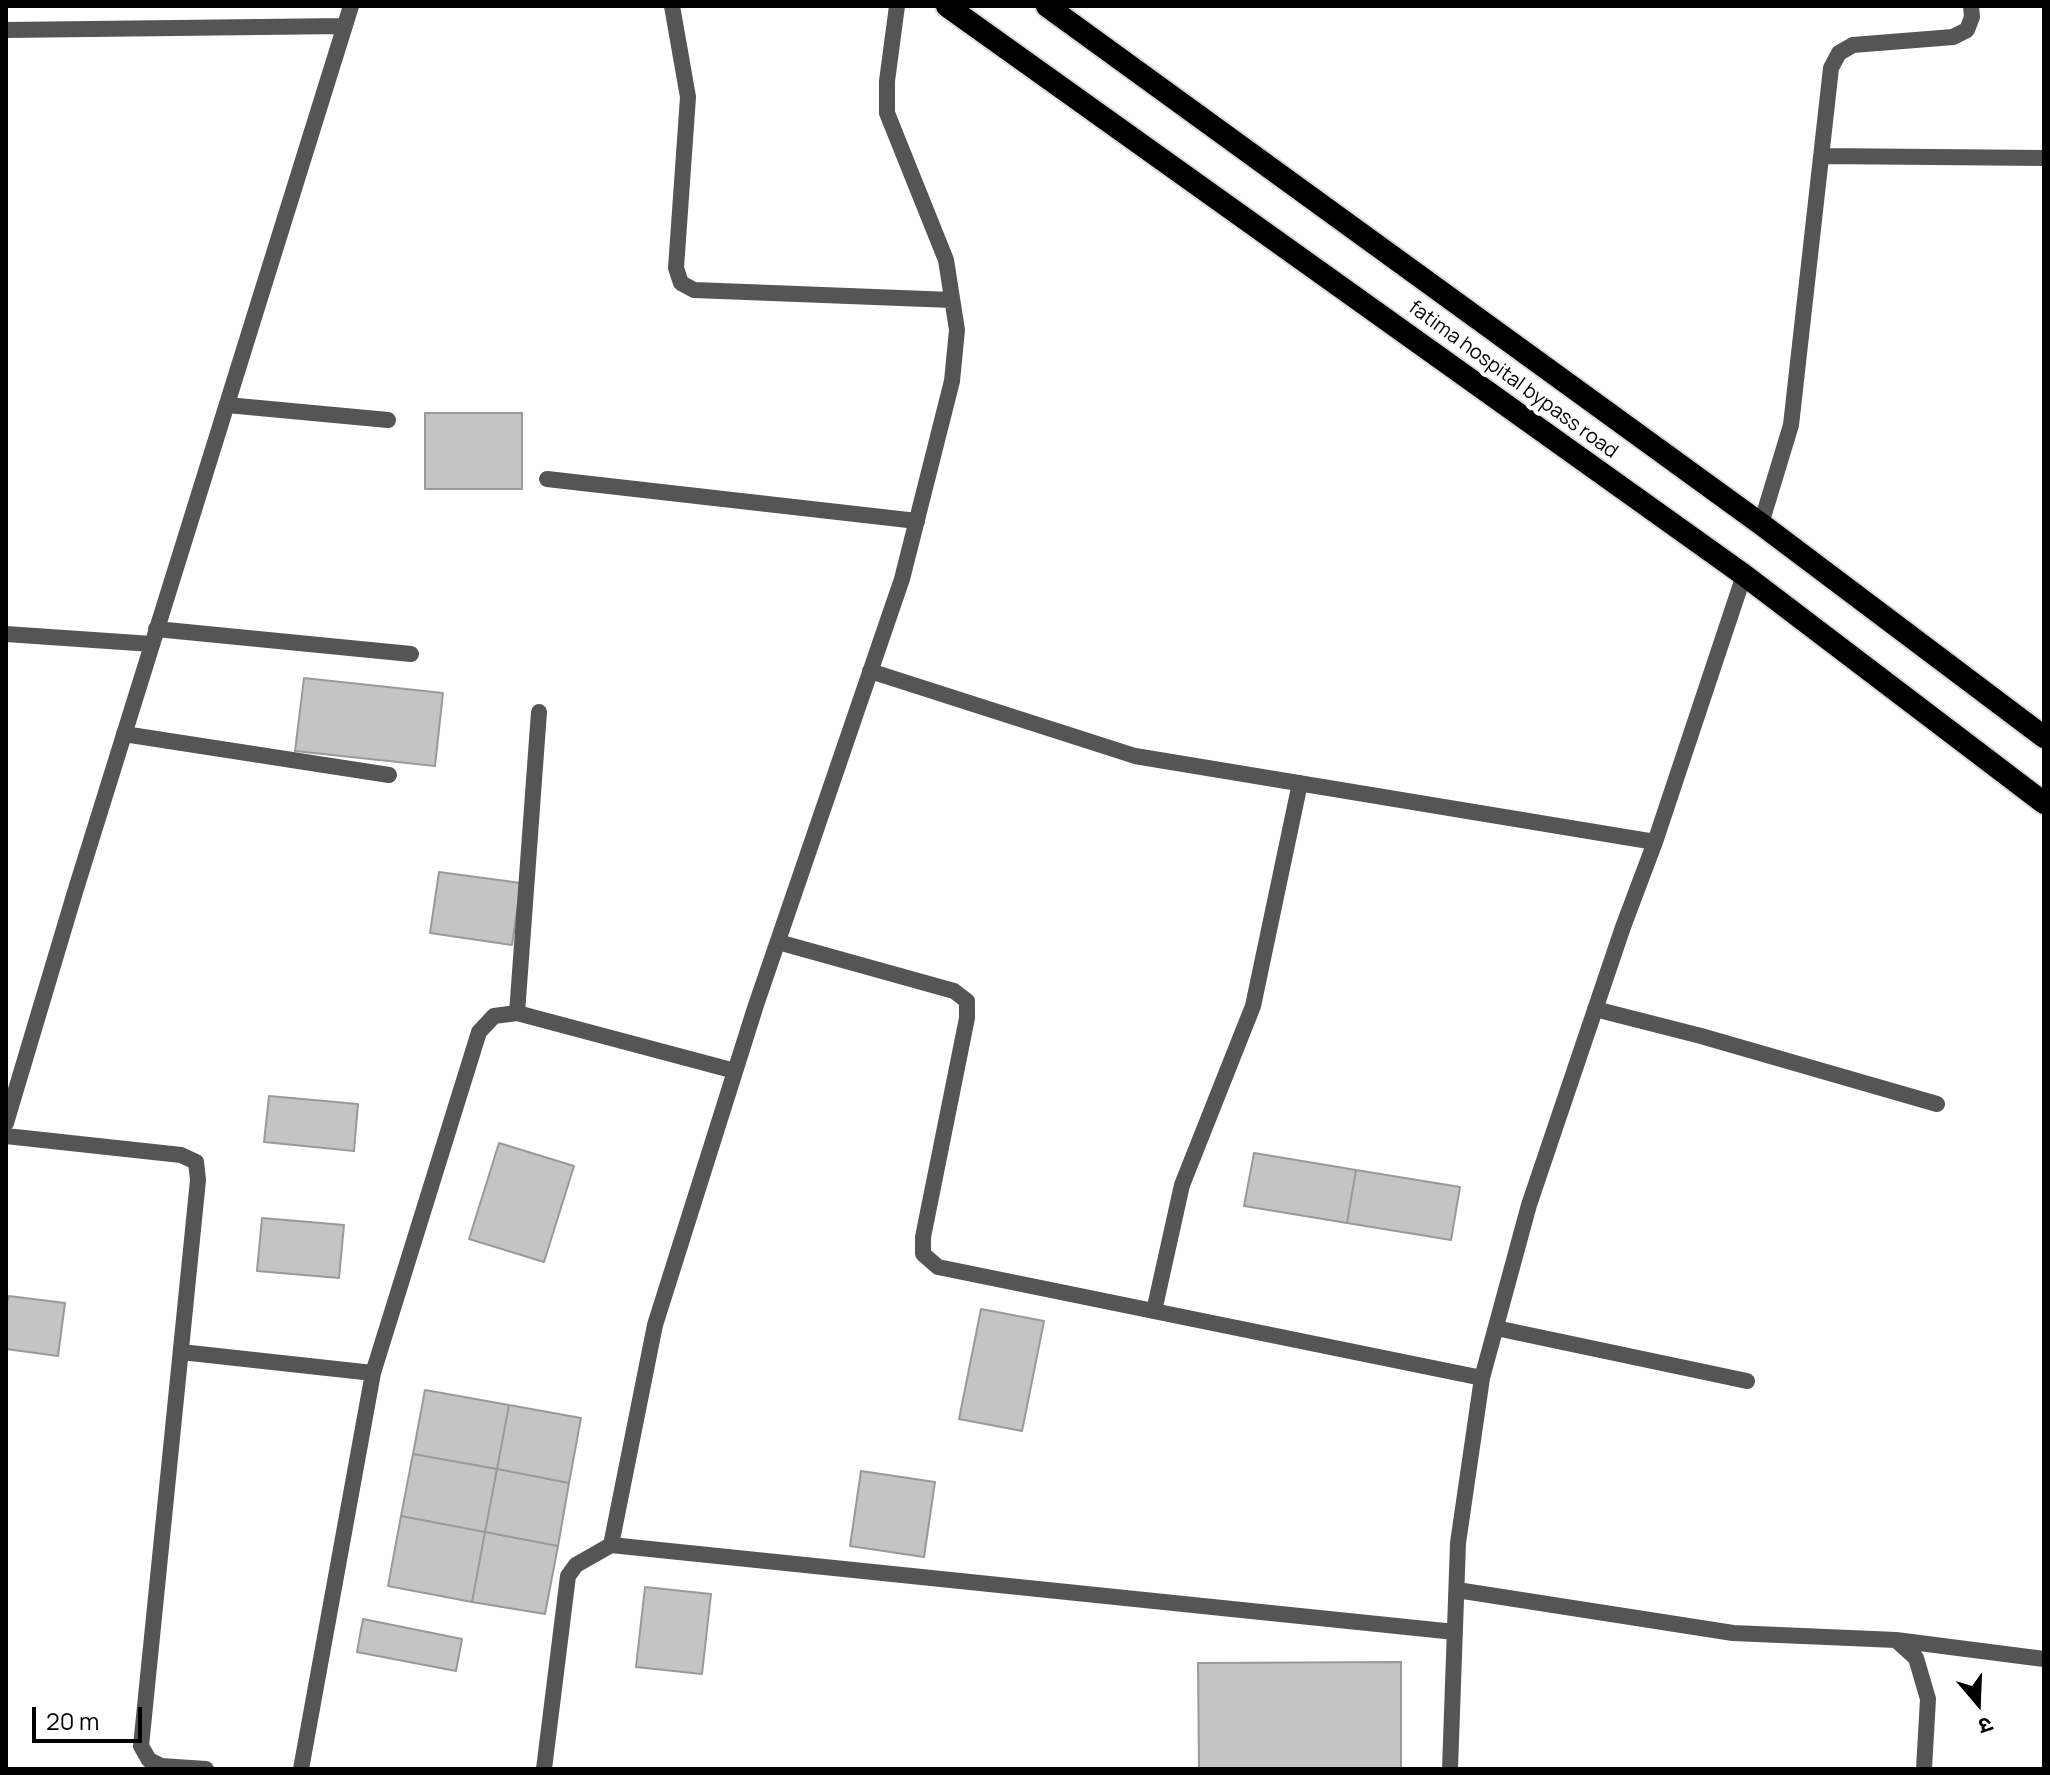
<!DOCTYPE html>
<html>
<head>
<meta charset="utf-8">
<style>
  body { margin:0 }
  #map { position:relative; width:2050px; height:1775px; overflow:hidden; background:#fff; font-family:Manrope,"Noto Sans Devanagari",sans-serif }
  canvas { display:block }
  .frame { position:absolute; inset:0; border:8px solid #000; pointer-events:none }
  .north { position:absolute; left:1938px; top:1663px; width:80px; height:80px; -webkit-text-stroke:6px #fff; paint-order:stroke; rotate:161deg; font-size:22px; font-weight:700; line-height:32px; text-align:center; color:#000 }
  .north::after { content:''; display:block; margin:auto; width:28px; height:36px; background:#000; clip-path:polygon(50% 0,100% 100%,50% 72%,0 100%) }
  .scale { position:absolute; left:32px; top:1707px; width:110px; height:36px; box-sizing:border-box; border:4px solid #000; border-top:0; padding-left:10px; font-size:24px; line-height:28px; white-space:nowrap; color:#000; -webkit-text-stroke:6px #fff; paint-order:stroke }
</style>
</head>
<body>
<div id="map">
<canvas width="2050" height="1775"></canvas>
<div class="frame"></div>
<div class="north">उ</div>
<div class="scale">20 m</div>
</div>
<script>
const c = document.querySelector('canvas').getContext('2d');
c.lineJoin = 'round';
function fillPath(path, color) {
  c.fillStyle = color;
  c.fill(path, 'evenodd');
}
function poly(rows) {
  const path = new Path2D();
  for (const r of rows) {
    path.moveTo(r[0], r[1]);
    for (let i = 2; i < r.length; i += 2) path.lineTo(r[i], r[i + 1]);
  }
  return path;
}
function stroke(path, color, width, dash) {
  c.strokeStyle = color;
  c.lineWidth = width;
  c.lineCap = dash ? 'butt' : 'round';
  c.setLineDash(dash || []);
  c.stroke(path);
}
function drawText(font, color, halo, rows, align = 'center') {
  c.font = font + ' Manrope,sans-serif';
  c.lineWidth = 8;
  c.setLineDash([]);
  c.textBaseline = 'middle';
  c.strokeStyle = halo;
  c.fillStyle = color;
  for (const [text, x, y, turn = 0] of rows) {
    c.save();
    c.translate(x, y);
    c.rotate((+turn || 0) * Math.PI / 180);
    c.textAlign = isNaN(turn) ? turn : align;
    if (halo) c.strokeText(text, 0, 0);
    c.fillText(text, 0, 0);
    c.restore();
  }
}
const building = poly([
  [425,413,522,413,522,489,425,489,425,413],
  [304,678,443,693,435,766,295,751,304,678],
  [439,872,521,883,512,945,430,933,439,872],
  [269,1096,358,1104,354,1151,264,1142,269,1096],
  [499,1143,574,1166,544,1262,469,1239,499,1143],
  [1254,1153,1356,1170,1347,1223,1244,1206,1254,1153],
  [1356,1170,1460,1187,1451,1240,1347,1223,1356,1170],
  [262,1218,344,1225,339,1278,257,1271,262,1218],
  [9,1296,65,1303,58,1356,6,1349,6,1306,9,1296],
  [981,1309,1044,1321,1022,1431,959,1419,981,1309],
  [425,1390,509,1405,497,1469,413,1454,425,1390],
  [509,1405,581,1418,569,1483,497,1469,509,1405],
  [413,1454,497,1469,485,1532,401,1516,413,1454],
  [497,1469,569,1483,558,1546,485,1532,497,1469],
  [861,1471,935,1482,924,1557,850,1546,861,1471],
  [401,1516,485,1532,472,1602,388,1586,401,1516],
  [485,1532,558,1546,545,1614,472,1602,485,1532],
  [645,1587,711,1594,702,1674,636,1667,645,1587],
  [363,1619,462,1639,456,1671,357,1652,363,1619],
  [1401,1662,1401,1769,1199,1769,1198,1663,1401,1662]
]);
fillPath(building, '#c4c4c4');
stroke(building, '#999', 2);
const trunk = poly([
  [947,6,1744,575,2044,803],
  [1047,6,1761,524,2044,737]
]);
stroke(trunk, '#dbdbdb', 26);
stroke(poly([
  [227,405,388,420],
  [547,479,917,521],
  [156,629,411,654],
  [124,734,389,775],
  [1496,1328,1747,1381]
]), '#555', 16);
stroke(poly([
  [672,6,688,97,676,268,681,283,694,290,952,300],
  [897,6,887,81,887,113,946,260,957,330,952,381,902,579,756,1005,655,1325,611,1545,1455,1632],
  [6,30,344,26],
  [1821,156,2044,158],
  [1761,524,1791,425,1831,68,1839,53,1853,45,1953,37,1967,30,1972,17,1971,6],
  [6,634,152,644],
  [870,671,1135,756,1655,842],
  [778,942,954,991,967,1001,967,1018,923,1237,923,1254,938,1267,1482,1378],
  [1595,1009,1701,1036,1937,1104],
  [517,1013,539,712],
  [6,1123,75,892,351,6],
  [6,1136,181,1155,196,1162,198,1180,141,1746,149,1760,161,1766,206,1769],
  [1154,1311,1182,1185,1253,1006,1300,783],
  [181,1352,373,1373],
  [1457,1590,1733,1633,1896,1640,1916,1658,1928,1699,1924,1769],
  [1896,1640,2044,1659],
  [301,1769,373,1373,479,1032,494,1016,517,1013,735,1071],
  [544,1769,568,1576,576,1565,611,1545],
  [1450,1769,1458,1543,1482,1378,1529,1205,1623,927,1655,842,1744,575]
]), '#555', 16);
stroke(trunk, '#000', 22);
drawText('20px', '#000', '#fff', [
  ["fatima hospital bypass road",1513,380,36]
]);
</script>
</body>
</html>
